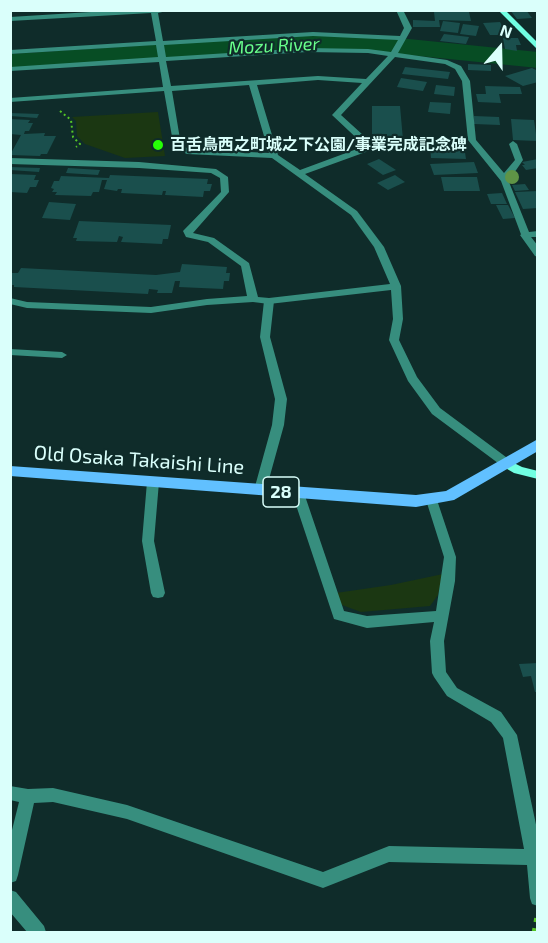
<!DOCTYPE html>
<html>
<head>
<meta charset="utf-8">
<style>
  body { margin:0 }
  #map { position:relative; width:548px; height:943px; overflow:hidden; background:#0f2c2a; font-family:"Exo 2",sans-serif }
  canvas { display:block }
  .frame { position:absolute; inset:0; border:12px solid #dafffb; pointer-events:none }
  .north { position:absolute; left:470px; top:18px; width:60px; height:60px; -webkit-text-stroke:4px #0f2c2a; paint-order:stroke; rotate:20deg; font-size:16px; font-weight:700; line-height:24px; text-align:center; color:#dafffb }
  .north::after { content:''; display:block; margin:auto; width:21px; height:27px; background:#dafffb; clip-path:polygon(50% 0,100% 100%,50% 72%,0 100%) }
</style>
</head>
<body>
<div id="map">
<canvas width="548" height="943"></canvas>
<div class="frame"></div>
<div class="north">N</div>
</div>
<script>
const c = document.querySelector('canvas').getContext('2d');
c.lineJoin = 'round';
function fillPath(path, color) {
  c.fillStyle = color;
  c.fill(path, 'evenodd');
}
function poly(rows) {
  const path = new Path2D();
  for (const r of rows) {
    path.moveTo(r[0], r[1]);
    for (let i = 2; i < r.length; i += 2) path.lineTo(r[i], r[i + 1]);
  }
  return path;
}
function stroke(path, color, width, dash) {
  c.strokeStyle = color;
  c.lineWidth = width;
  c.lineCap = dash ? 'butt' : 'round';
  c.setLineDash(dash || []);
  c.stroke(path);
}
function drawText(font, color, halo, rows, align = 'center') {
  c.font = font + ' "Exo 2","Noto Sans JP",sans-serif';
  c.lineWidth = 4.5;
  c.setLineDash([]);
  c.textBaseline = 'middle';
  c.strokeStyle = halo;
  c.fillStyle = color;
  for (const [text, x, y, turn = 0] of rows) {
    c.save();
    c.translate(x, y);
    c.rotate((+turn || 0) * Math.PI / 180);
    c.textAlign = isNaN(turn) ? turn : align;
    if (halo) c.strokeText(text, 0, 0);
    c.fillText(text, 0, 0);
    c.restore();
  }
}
fillPath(poly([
  [158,112,165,156,125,158,85,144,77,136,76,121,72,117],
  [443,574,438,595,430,606,361,612,342,605,336,593,391,585]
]), '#1b3712');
fillPath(poly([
  [325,34,389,37,538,52,538,68,389,53,325,50,10,70,10,54,325,34]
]), '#074d24');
fillPath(poly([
  [510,10,526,10,532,18,517,19],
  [434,12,469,12,471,21,439,20,440,27,413,27,413,20,435,21],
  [443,21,460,23,458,33,440,31],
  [500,22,507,35,490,35,483,23],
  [463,24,479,26,476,36,460,34],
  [444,34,469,37,466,44,440,41],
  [503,38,518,38,521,45,516,45,517,51,505,49],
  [468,64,491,65,491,71,468,70],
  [405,67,450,72,448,79,402,74],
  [532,68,538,71,538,82,523,86,505,76],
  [401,78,427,82,423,91,397,87],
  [436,85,455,87,454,96,434,94],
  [485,86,520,87,522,94,499,94,501,103,478,102,476,94,486,94],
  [430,102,451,103,450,114,428,112],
  [372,106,400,106,403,140,387,140,387,134,372,134],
  [10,113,39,114,37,118,10,116],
  [474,116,499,117,500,125,474,124],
  [10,119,30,120,28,123,33,123,29,131,25,131,24,134,45,133,44,136,56,136,47,154,41,154,40,156,10,155,21,135,10,134],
  [511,119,534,120,537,141,513,140],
  [430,145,464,146,466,159,431,158],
  [379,159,396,170,383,175,367,164],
  [538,159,538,168,526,170,522,165,525,165,522,162],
  [474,162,478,173,434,175,430,164],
  [10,167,40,168,39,172,10,170],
  [68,168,100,170,98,175,66,173],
  [10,174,36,175,34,180,39,180,36,187,30,187,27,193,10,192],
  [110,175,208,179,207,184,212,184,210,191,204,191,203,197,165,195,166,191,163,191,162,195,121,193,122,189,118,189,117,191,104,189,107,180,102,180,99,192,93,192,91,196,55,195,57,192,52,192,54,189,51,188,54,181,59,181,61,176,109,178],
  [395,175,405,182,388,190,377,183],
  [441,177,477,177,480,191,444,191],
  [525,184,529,190,515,191,512,185],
  [538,191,538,208,523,209,515,192],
  [502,193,507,204,491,204,487,194],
  [49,202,76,204,70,220,42,218],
  [496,205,508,205,515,218,503,219],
  [79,221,171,225,168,239,163,239,162,244,121,242,123,237,119,236,117,242,76,241,77,238,73,238],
  [182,264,227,267,226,273,230,273,229,281,224,281,223,289,179,287,180,281,175,281,172,293,157,293,158,290,149,289,148,294,14,287,14,285,10,285,11,273,18,273,21,268,156,275,180,272],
  [538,663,538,692,535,692,531,676,523,677,519,664]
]), '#1a4f4d');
stroke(poly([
  [60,111,71,120,73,137,80,144,76,147]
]), '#55c627', 2, [2, 3]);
stroke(poly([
  [534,932,537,915]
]), '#55c627', 4.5, [4, 6]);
fillPath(poly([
  [525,232,528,233,538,246,538,257,535,256,520,235,525,232],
  [269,298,274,301,270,337,287,399,284,425,266,490,260,494,254,490,272,425,275,399,260,337,264,301,269,298],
  [10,349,62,352,67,355,62,358,10,355,10,349],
  [153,478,159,482,154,541,165,593,163,597,158,598,153,597,151,593,142,541,147,482,153,478]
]), '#378e7e');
fillPath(poly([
  [123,10,171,10,158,13,163,41,313,32,400,36,404,28,396,10,403,10,412,28,398,53,447,60,461,66,470,81,476,140,504,173,515,160,509,144,513,141,517,144,523,160,512,176,507,177,529,232,538,231,538,237,522,237,501,181,468,140,462,81,455,69,445,64,395,57,341,115,374,145,374,149,305,174,357,211,384,247,401,286,403,319,399,340,417,377,440,408,510,460,512,463,510,466,502,466,432,414,408,381,389,340,393,319,391,290,269,304,253,302,207,305,151,313,27,308,10,304,10,298,27,302,151,307,207,299,247,296,241,266,208,242,186,237,183,231,221,192,220,178,211,173,139,168,10,164,10,158,139,162,216,169,228,177,229,192,193,233,214,238,249,263,258,297,269,298,390,284,374,247,351,215,272,158,187,154,174,148,164,91,10,102,10,98,163,87,159,62,10,71,10,67,158,57,156,45,10,54,10,50,156,41,151,13,10,21,10,17,123,10],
  [313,36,398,40,391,52,368,49,307,48,166,57,164,45,313,36],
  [307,52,368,53,388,56,366,79,318,76,171,86,166,61,307,52],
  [318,80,362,83,332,115,365,146,300,170,278,155,257,85,318,80],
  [249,85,269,153,189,149,181,145,172,91,249,85],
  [298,489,304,493,344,611,367,616,436,611,444,557,426,500,428,497,432,495,436,497,456,557,455,581,444,641,446,672,457,688,501,712,517,735,538,834,538,906,532,904,530,898,527,865,389,862,323,888,127,819,53,802,34,803,18,875,16,881,10,883,10,838,19,802,10,800,10,786,28,789,53,788,127,805,323,872,389,846,524,849,503,738,491,722,447,696,434,677,432,673,430,641,434,622,367,628,334,619,292,493,298,489],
  [10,890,16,892,44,926,46,932,27,932,10,912,10,890]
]), '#378e7e');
fillPath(poly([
  [498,10,505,10,538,43,538,50,498,10],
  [506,459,522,467,538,471,538,479,514,473,502,466,500,463,506,459]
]), '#71ffe2');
fillPath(poly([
  [538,439,538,451,454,500,416,507,10,476,10,466,416,495,446,491,538,439]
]), '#61c0ff');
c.fillStyle = '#5f9446';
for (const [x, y] of [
  [512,177]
]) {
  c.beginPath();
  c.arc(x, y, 7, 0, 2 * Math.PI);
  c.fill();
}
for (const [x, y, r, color] of [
  [158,145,6,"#26ff06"]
]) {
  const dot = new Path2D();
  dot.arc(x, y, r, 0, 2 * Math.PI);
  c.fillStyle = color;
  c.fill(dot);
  stroke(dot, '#0f2c2a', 2);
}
drawText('bold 16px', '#dafffb', '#0f2c2a', [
  ["百舌鳥西之町城之下公園/事業完成記念碑",170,145]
], 'left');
drawText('italic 18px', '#68ff8b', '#0f2c2a', [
  ["Mozu River",274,46,-3]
]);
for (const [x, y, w] of [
  [281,492,36]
]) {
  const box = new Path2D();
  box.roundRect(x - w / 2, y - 15, w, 30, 4.5);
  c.fillStyle = '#0f2c2a';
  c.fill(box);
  stroke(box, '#dafffb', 1.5);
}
drawText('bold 18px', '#dafffb', null, [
  ["28",281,492]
]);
drawText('20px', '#dafffb', '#0f2c2a', [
  ["Old Osaka Takaishi Line",139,460,4]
]);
</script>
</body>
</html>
